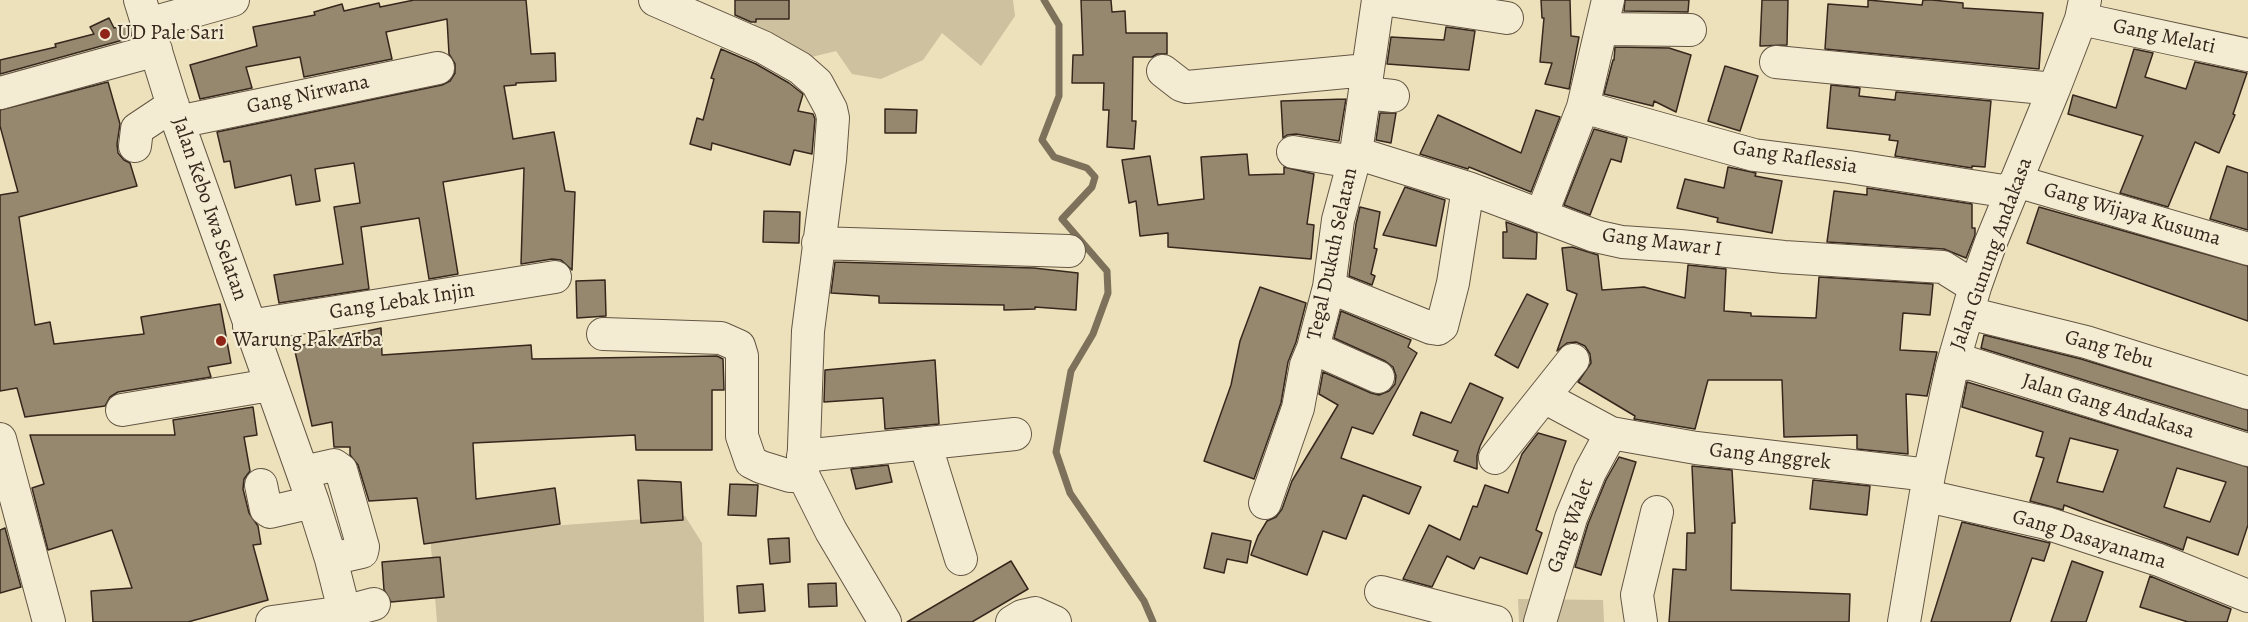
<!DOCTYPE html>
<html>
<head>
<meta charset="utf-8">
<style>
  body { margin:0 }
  canvas { display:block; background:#ece1ba }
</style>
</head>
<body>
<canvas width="2248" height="622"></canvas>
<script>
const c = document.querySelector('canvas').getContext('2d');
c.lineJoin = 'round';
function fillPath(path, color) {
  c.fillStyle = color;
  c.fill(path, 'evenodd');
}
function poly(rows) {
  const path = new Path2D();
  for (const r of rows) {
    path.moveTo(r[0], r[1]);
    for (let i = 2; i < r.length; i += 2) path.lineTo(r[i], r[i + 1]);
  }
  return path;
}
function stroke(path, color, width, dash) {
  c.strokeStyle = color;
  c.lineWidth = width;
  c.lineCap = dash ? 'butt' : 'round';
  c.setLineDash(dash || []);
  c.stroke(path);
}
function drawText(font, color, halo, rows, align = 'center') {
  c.font = font + ' Alegreya,serif';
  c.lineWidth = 4.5;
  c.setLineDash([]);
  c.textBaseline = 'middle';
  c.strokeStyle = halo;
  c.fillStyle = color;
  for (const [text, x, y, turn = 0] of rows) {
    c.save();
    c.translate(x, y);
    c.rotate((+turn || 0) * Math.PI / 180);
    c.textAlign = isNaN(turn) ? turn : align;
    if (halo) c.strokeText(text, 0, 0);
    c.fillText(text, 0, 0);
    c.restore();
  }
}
fillPath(poly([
  [754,0,1013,0,1015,16,981,66,942,33,923,60,881,79,852,74,836,51,779,65,754,50],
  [685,516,702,543,704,622,437,622,430,535],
  [1518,599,1603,600,1604,622,1519,622]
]), '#cdc19f');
stroke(poly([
  [1044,0,1059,25,1059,96,1042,140,1054,157,1087,168,1095,177,1092,187,1062,219,1107,271,1108,293,1093,334,1071,371,1056,452,1070,493,1144,601,1153,622]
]), '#7e715b', 7);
const building = poly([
  [414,0,526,0,531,54,555,53,556,81,516,83,516,85,504,86,513,139,554,132,565,191,575,192,572,270,561,260,552,259,521,264,524,168,443,182,458,274,429,279,419,218,361,227,369,289,279,303,274,275,343,264,334,207,360,203,354,163,315,169,320,201,296,205,291,175,235,188,230,161,224,162,217,132,442,85,450,81,455,73,455,64,449,54,447,19,386,32,392,59,304,77,300,57,246,67,252,88,200,99,190,65,257,46,253,27,315,15,314,12,342,4,344,11,379,3,380,7,414,0],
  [735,0,789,0,789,19,756,19,756,22,751,22,735,15,735,0],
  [1081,0,1111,0,1112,12,1125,11,1126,33,1167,33,1167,54,1157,54,1152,57,1133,57,1132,121,1136,121,1134,149,1107,147,1109,110,1103,110,1104,83,1072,83,1073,55,1083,55,1081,0],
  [1541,0,1570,0,1571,36,1579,37,1569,89,1545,84,1552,63,1540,62,1544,18,1542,18,1541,0],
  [1625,0,1689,0,1688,12,1624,11,1625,0],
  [1762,0,1788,0,1787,45,1760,46,1762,0],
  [1868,0,1922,5,1923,0,1932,0,1963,3,1963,8,2043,13,2039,69,1825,49,1828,4,1868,7,1868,0],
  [109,18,114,28,129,24,132,36,123,40,0,74,0,60,56,47,55,44,94,34,90,27,109,18],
  [1446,27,1475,31,1469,70,1387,64,1391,37,1444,40,1446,27],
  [1615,47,1669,48,1691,55,1676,112,1654,101,1653,106,1604,94,1613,60,1614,60,1615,47],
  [721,49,756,64,789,83,803,94,798,111,813,114,815,119,812,154,794,150,790,165,712,143,711,150,690,144,697,118,703,120,714,79,711,78,721,49],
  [2134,49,2153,53,2145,77,2186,89,2195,62,2247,73,2233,114,2235,115,2219,153,2195,142,2168,207,2120,193,2143,136,2068,114,2073,95,2116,108,2134,49],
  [1725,66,1758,76,1740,131,1708,121,1725,66],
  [108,82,120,124,117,144,118,153,124,160,130,163,137,186,19,217,35,325,50,322,54,344,144,334,141,317,220,304,231,363,208,367,211,377,118,392,110,397,105,406,25,417,17,388,0,391,0,195,18,192,0,126,0,110,108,82],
  [1831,85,1860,88,1859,96,1895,100,1896,92,1991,101,1985,167,1972,166,1972,168,1895,156,1898,141,1889,140,1890,135,1827,128,1831,85],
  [1346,99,1339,141,1296,134,1287,135,1283,138,1281,101,1346,99],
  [885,109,917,110,916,133,885,133,885,109],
  [1536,110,1560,117,1531,192,1469,167,1468,169,1420,154,1438,115,1521,153,1536,110],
  [1380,113,1396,113,1391,143,1376,140,1380,113],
  [1594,129,1627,138,1621,162,1611,159,1590,215,1564,205,1594,129],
  [1247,154,1249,175,1284,174,1284,167,1314,174,1307,224,1314,225,1311,259,1168,247,1168,233,1140,236,1136,201,1129,203,1122,160,1150,156,1158,205,1204,199,1201,157,1247,154],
  [2227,166,2248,173,2248,230,2210,219,2227,166],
  [1728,167,1756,173,1755,176,1782,181,1772,233,1717,222,1718,218,1677,208,1685,179,1724,188,1728,167],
  [1405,187,1445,200,1436,246,1383,235,1405,187],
  [1867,188,1972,204,1972,228,1975,228,1975,235,1966,258,1944,249,1827,242,1834,191,1867,195,1867,188],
  [1360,207,1380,212,1374,248,1377,249,1371,274,1375,276,1372,285,1349,276,1356,224,1360,207],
  [2039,207,2248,266,2248,321,2027,243,2039,207],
  [764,211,800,212,799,243,763,242,764,211],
  [1506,222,1537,233,1536,259,1503,258,1503,232,1507,232,1506,222],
  [1572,247,1598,255,1602,290,1644,287,1685,298,1688,265,1726,269,1724,311,1751,313,1751,316,1816,318,1819,277,1933,284,1930,315,1903,313,1900,350,1937,352,1927,396,1906,394,1908,454,1857,449,1857,435,1784,437,1782,380,1708,380,1695,429,1634,419,1635,416,1578,382,1591,363,1590,354,1585,346,1576,342,1567,343,1557,351,1577,294,1567,290,1562,248,1572,247],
  [835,262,1034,268,1078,273,1076,310,1035,307,1035,309,1004,310,1004,305,879,303,879,296,831,293,835,262],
  [605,280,606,316,577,318,576,281,605,280],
  [1260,287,1306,303,1296,342,1288,362,1281,403,1254,479,1204,461,1231,385,1240,341,1260,287],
  [1527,294,1548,304,1518,368,1495,355,1527,294],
  [1341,311,1411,340,1408,347,1417,353,1373,434,1352,427,1341,458,1421,487,1409,514,1363,495,1346,539,1323,531,1307,575,1251,555,1258,536,1267,521,1276,517,1282,509,1292,481,1338,405,1319,394,1323,372,1371,393,1379,395,1389,391,1395,384,1396,376,1393,367,1385,361,1334,338,1341,311],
  [381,328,382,355,531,345,532,359,717,356,723,359,724,390,712,390,712,450,636,450,635,435,473,443,476,499,555,488,560,524,424,544,417,498,369,501,358,465,350,455,350,447,334,447,332,422,312,426,294,347,381,328],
  [1984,335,2081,359,2248,410,2248,431,1981,348,1984,335],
  [935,360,939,424,885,429,883,398,824,402,825,370,935,360],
  [1967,382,2248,467,2248,525,2238,555,2187,537,2183,550,2064,505,2063,510,2030,501,2044,458,2036,456,2043,432,1962,407,1967,382],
  [2070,438,2118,450,2103,492,2057,482,2070,438],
  [2177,468,2226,482,2210,522,2164,507,2177,468],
  [1470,383,1503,398,1480,446,1477,456,1477,469,1454,461,1458,451,1413,435,1421,412,1451,423,1470,383],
  [253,407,257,435,244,437,250,471,244,479,243,489,249,513,258,526,261,544,253,545,268,600,188,622,93,622,91,591,132,588,112,530,48,550,32,488,44,484,30,435,175,435,173,420,253,407],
  [1538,433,1566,441,1536,530,1542,533,1527,574,1480,557,1474,569,1447,556,1432,587,1403,579,1429,525,1460,540,1473,506,1477,507,1485,485,1508,493,1522,454,1538,433],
  [1619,457,1636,462,1601,575,1575,567,1588,524,1606,480,1619,457],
  [888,465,892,482,856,489,851,469,888,465],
  [1692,466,1732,470,1735,523,1732,523,1731,590,1850,594,1849,622,1669,622,1673,569,1686,570,1687,533,1695,533,1692,466],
  [638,480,681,482,683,520,641,523,638,480],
  [1813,480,1870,486,1867,515,1810,509,1813,480],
  [730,484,758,485,756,516,728,515,730,484],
  [1962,522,2050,543,2044,561,2032,558,2010,622,1931,622,1962,522],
  [5,528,21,587,0,593,0,530,5,528],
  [1212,533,1251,541,1247,563,1227,559,1224,573,1204,568,1212,533],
  [789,538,790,562,770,564,768,539,789,538],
  [440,557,444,597,391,602,384,590,382,562,440,557],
  [1011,561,1028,589,972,622,907,622,1011,561],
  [2072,561,2103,572,2086,622,2051,622,2072,561],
  [2150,576,2231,609,2227,622,2188,622,2140,607,2150,576],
  [836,583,837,606,809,607,808,584,836,583],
  [763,584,765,611,739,613,737,586,763,584]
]);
fillPath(building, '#95886f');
stroke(building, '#36271d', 1.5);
const minor = poly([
  [140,0,178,122,313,502,331,559,347,622],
  [655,0,763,47,800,68,817,83,831,109,833,118,830,160,808,331,803,475,831,531,885,622],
  [1389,0,1507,18],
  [2081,19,2248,55],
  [148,24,233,0],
  [1602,29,1690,30],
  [1776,62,2054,89],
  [1163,71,1181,85,1187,87,1367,70],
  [0,93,156,50],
  [1365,93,1393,96],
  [1583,107,1754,155,1849,167,2010,192],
  [178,122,438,68],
  [135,146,137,129,173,105],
  [1293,152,1353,162],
  [1356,153,1468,188,1595,236,1622,242,1680,246,1784,257,1943,267,1975,287],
  [2016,181,2248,249],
  [1541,216,1583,107,1608,0],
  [818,243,1069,251],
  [1329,287,1431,328,1438,329,1442,326,1453,283,1468,188],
  [1968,313,2086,342,2248,393],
  [249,326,555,277],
  [603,334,721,338,739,346,742,356,742,436,751,462,761,467,790,476,803,475],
  [1313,348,1378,377],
  [1952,367,1969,363,2248,450],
  [1544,397,1611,433,1696,448,1929,475],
  [122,410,270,385],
  [0,439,49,622],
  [925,443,961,559],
  [803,456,1015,434],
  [1495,458,1573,360],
  [303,472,334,465,341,470,363,547,362,552,331,559],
  [261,485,266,509,270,512,313,502],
  [1927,496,2046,523,2159,560,2248,596],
  [1265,503,1298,408,1306,365,1313,348,1329,287,1338,220,1356,153,1378,0],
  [1381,592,1496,622],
  [272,622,344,612,374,604],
  [1012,622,1022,616,1035,613,1055,622],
  [1540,622,1571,518,1590,472,1611,433],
  [1641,622,1637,595,1657,512],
  [1904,622,1929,475,1952,367,1975,287,1991,242,2054,89,2081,19,2085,0]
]);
stroke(minor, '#645644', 34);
stroke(minor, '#f3ecd2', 32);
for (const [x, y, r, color] of [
  [105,34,6,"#8f2418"],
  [221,341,6,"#8f2418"]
]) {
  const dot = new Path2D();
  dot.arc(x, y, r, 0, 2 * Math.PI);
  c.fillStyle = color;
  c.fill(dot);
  stroke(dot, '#f3ecd2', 2);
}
drawText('21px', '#36271d', '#f3ecd2', [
  ["UD Pale Sari",117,34],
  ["Warung Pak Arba",233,341]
], 'left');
drawText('21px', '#36271d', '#f3ecd2', [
  ["Gang Melati",2164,37,12],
  ["Gang Nirwana",308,95,-12],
  ["Gang Raflessia",1795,158,9],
  ["Jalan Kebo Iwa Selatan",209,209,71],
  ["Gang Wijaya Kusuma",2132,215,16],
  ["Gang Mawar I",1662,243,7],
  ["Tegal Dukuh Selatan",1333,254,-78],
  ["Jalan Gunung Andakasa",1992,254,-70],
  ["Gang Lebak Injin",402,302,-9],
  ["Gang Tebu",2109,350,16],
  ["Jalan Gang Andakasa",2108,407,17],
  ["Gang Anggrek",1770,457,6],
  ["Gang Walet",1571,526,-70],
  ["Gang Dasayanama",2089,540,17]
]);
</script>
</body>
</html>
